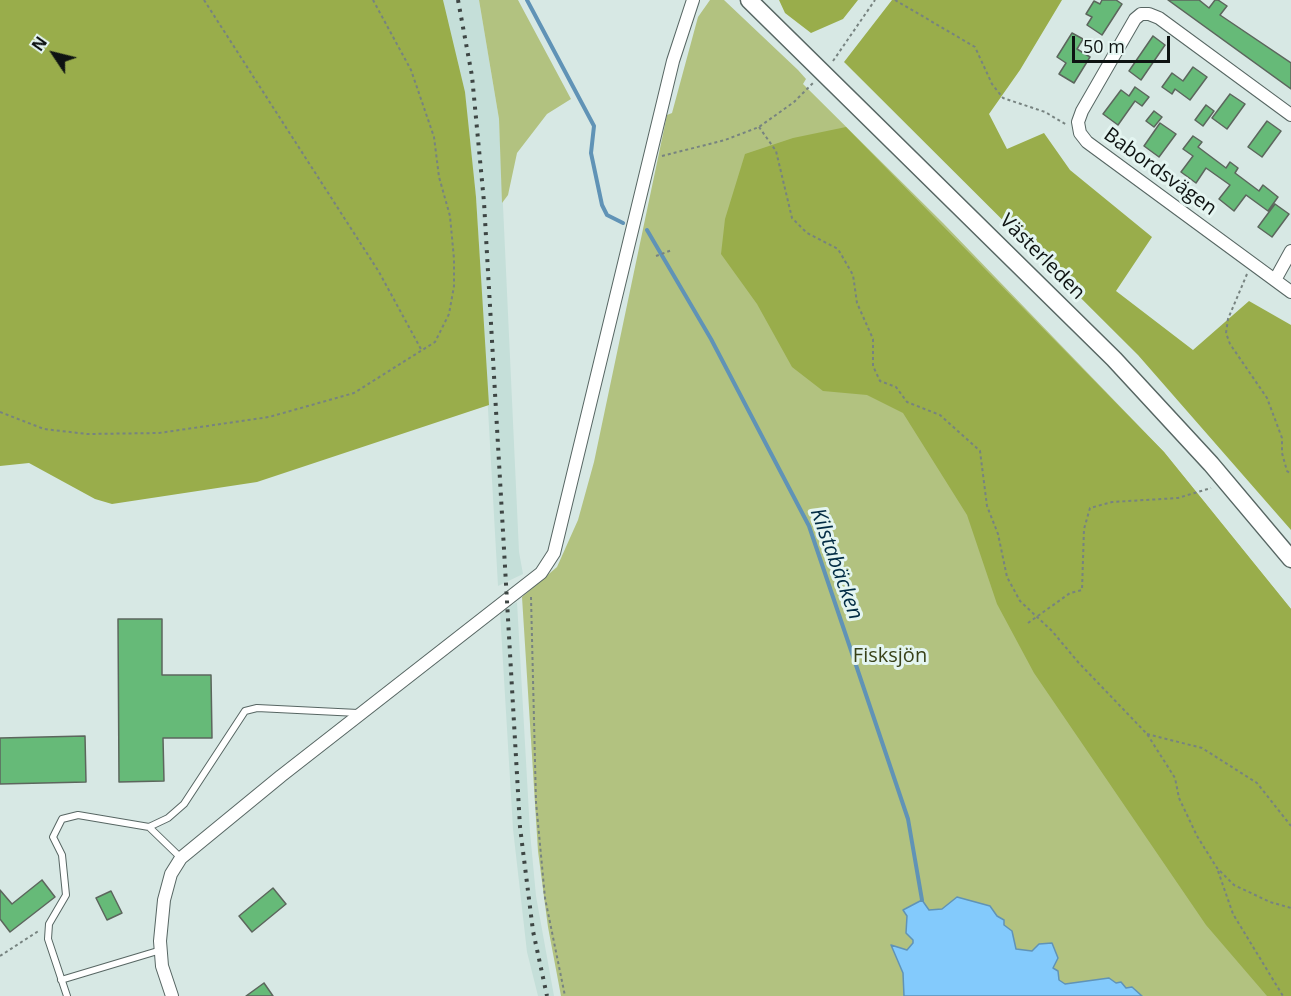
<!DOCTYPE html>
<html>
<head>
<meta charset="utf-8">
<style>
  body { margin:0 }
  #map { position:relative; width:1291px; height:996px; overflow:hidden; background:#d7e8e4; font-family:"Open Sans",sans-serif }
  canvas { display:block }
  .north { position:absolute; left:24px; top:24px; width:60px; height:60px; -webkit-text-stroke:4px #e4f5f1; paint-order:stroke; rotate:305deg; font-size:16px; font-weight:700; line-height:24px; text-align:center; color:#0e1312 }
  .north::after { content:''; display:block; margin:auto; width:21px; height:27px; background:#0e1312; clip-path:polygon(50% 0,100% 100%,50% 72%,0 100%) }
  .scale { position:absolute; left:1072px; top:36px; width:98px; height:27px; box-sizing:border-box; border:3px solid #0e1312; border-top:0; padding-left:8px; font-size:18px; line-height:21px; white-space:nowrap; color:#0e1312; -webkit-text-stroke:4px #e4f5f1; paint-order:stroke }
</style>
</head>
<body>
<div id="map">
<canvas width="1291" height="996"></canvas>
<div class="north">N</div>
<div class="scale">50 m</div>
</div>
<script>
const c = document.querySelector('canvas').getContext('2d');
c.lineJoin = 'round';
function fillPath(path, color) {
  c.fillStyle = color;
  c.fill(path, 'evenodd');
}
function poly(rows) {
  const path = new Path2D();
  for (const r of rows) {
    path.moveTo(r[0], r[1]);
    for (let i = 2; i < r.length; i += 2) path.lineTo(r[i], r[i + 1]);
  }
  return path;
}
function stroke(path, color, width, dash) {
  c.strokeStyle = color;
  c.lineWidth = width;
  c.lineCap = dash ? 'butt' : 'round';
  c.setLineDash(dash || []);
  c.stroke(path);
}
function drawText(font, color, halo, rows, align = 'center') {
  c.font = font + ' "Open Sans",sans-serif';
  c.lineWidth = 6;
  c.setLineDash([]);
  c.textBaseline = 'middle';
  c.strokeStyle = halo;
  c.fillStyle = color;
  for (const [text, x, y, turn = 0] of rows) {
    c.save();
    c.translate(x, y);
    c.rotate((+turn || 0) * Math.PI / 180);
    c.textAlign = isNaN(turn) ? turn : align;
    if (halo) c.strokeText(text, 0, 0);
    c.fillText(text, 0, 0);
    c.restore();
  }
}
fillPath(poly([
  [443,0,479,0,499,119,519,552,523,574,498,586,476,197],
  [517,602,530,832,536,896,554,996,538,996,527,952,513,829,500,612]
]), '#c5dfd9');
fillPath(poly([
  [479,0,518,0,571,99,547,114,517,153,508,195,502,203,499,119],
  [710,0,724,0,798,70,806,79,803,84,943,223,1164,452,1291,609,1291,996,561,996,548,927,538,851,522,597,557,567,578,520,594,462,667,115,672,113,698,17]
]), '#b2c280');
fillPath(poly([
  [0,0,443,0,465,92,476,197,489,405,257,482,112,504,95,499,29,463,0,466],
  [779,0,858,0,843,19,811,33,785,13],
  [892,0,1062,0,1020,70,989,114,1007,149,1044,133,1070,170,1152,237,1116,291,1193,350,1249,301,1291,325,1291,530,1138,355,844,62],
  [846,127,1164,452,1291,609,1291,996,1267,996,1206,925,1034,673,997,604,967,515,903,413,867,395,823,391,792,367,757,304,721,254,725,219,745,154,793,138]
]), '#99ad4b');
const water = poly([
  [957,897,990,906,997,916,1004,920,1004,925,1012,931,1016,949,1032,951,1039,944,1052,943,1058,958,1053,968,1058,971,1059,980,1065,984,1109,978,1116,983,1121,982,1126,988,1132,987,1142,996,904,996,903,973,891,945,907,950,913,943,913,940,906,933,907,916,903,910,922,900,929,910,942,909,957,897]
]);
fillPath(water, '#83cafc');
stroke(water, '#6093b6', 1.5);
stroke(poly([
  [527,0,594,126,591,153,602,205,607,215,623,223],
  [647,230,711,339,809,526,908,819,922,900]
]), '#6093b6', 4);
const building = poly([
  [1102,0,1116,0,1122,4,1102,35,1087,25,1092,17,1086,14,1094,1,1100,4,1102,0],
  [1168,0,1199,0,1209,8,1215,0,1218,0,1227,6,1220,15,1291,63,1291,89,1168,0],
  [1072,33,1083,39,1077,49,1090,57,1074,83,1059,74,1066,63,1057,57,1072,33],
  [1153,36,1165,45,1141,80,1129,71,1153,36],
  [1193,67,1207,77,1190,100,1175,89,1172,94,1162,87,1172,73,1183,81,1193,67],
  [1135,87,1149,97,1142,106,1135,101,1118,125,1103,114,1121,90,1129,96,1135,87],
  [1230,94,1245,104,1227,129,1212,118,1230,94],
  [1206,105,1214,111,1203,126,1195,120,1206,105],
  [1154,111,1162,117,1154,127,1146,121,1154,111],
  [1267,121,1281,131,1262,157,1248,147,1267,121],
  [1160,123,1176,134,1159,157,1144,146,1160,123],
  [1193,136,1202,142,1198,147,1226,168,1230,162,1238,168,1235,173,1259,191,1263,185,1278,197,1268,211,1246,195,1234,211,1219,199,1230,185,1206,168,1196,183,1181,172,1193,156,1183,149,1193,136],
  [1275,204,1289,214,1272,237,1258,227,1275,204],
  [118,619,162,619,162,675,211,675,212,738,163,738,164,781,119,782,118,619],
  [85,736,86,782,0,784,0,738,85,736],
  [42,880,55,897,10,932,0,919,0,890,12,904,42,880],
  [273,888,286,904,252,932,239,916,273,888],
  [111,891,122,913,107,920,96,898,111,891],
  [264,983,273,996,246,996,264,983]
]);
fillPath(building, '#66ba78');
stroke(building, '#5c665d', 1.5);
const lane = poly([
  [149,827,181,858],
  [61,980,161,950],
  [67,996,48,939,49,924,66,895,62,855,53,837,62,819,78,815,149,827,168,818,184,804,245,711,257,708,358,713]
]);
const street = poly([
  [1291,115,1159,18,1149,14,1141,14,1135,19,1082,111,1078,122,1080,133,1087,142,1291,292],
  [1275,280,1291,251],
  [172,996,162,966,160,941,164,900,171,874,181,858,281,776,541,573,554,553,673,61,693,0]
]);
const secondary = poly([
  [749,0,1114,359,1211,464,1291,559]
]);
stroke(lane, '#576663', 8);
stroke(street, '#576663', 14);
stroke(secondary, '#576663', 19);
stroke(poly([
  [204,0,379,272,422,351],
  [895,0,975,47,992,84,1003,98,1045,112,1067,125],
  [833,61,875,0],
  [759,127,776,151,792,218,807,233,838,249,853,275,857,303,873,339,873,366,880,381,896,387,907,402,940,415,980,451,987,506,998,534,1007,577,1020,601,1052,631,1078,662,1147,734,1175,778,1179,798,1197,836,1217,868,1234,885,1270,902,1291,908],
  [662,156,725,140,759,127,794,102,813,83],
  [656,256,672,250],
  [1247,274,1228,319,1226,333,1230,344,1267,398,1282,438,1282,453,1287,471,1291,474],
  [0,412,44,429,87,434,159,433,269,417,354,393,435,342,449,314,454,286,454,259,450,216,439,177,434,137,411,70,373,0],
  [531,597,536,802,545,898,565,996],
  [1028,623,1070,593,1082,590,1084,529,1090,508,1112,502,1178,498,1211,488],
  [1147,734,1202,748,1257,783,1291,826],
  [1218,871,1233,914,1283,996],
  [0,956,40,930]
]), '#778380', 2, [3, 3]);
stroke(lane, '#fff', 6);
stroke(street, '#fff', 12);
stroke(secondary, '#fff', 16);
stroke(poly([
  [458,0,472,76,484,202,520,827,533,931,547,996]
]), '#3e4644', 4, [3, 6]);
drawText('20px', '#0e1312', '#e4f5f1', [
  ["Babordsvägen",1160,172,36],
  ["Västerleden",1042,257,45]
]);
drawText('20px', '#394219', '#e4f5f1', [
  ["Fisksjön",890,656]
]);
drawText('italic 21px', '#022c44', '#e4f5f1', [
  ["Kilstabäcken",836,564,70]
]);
</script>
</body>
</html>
